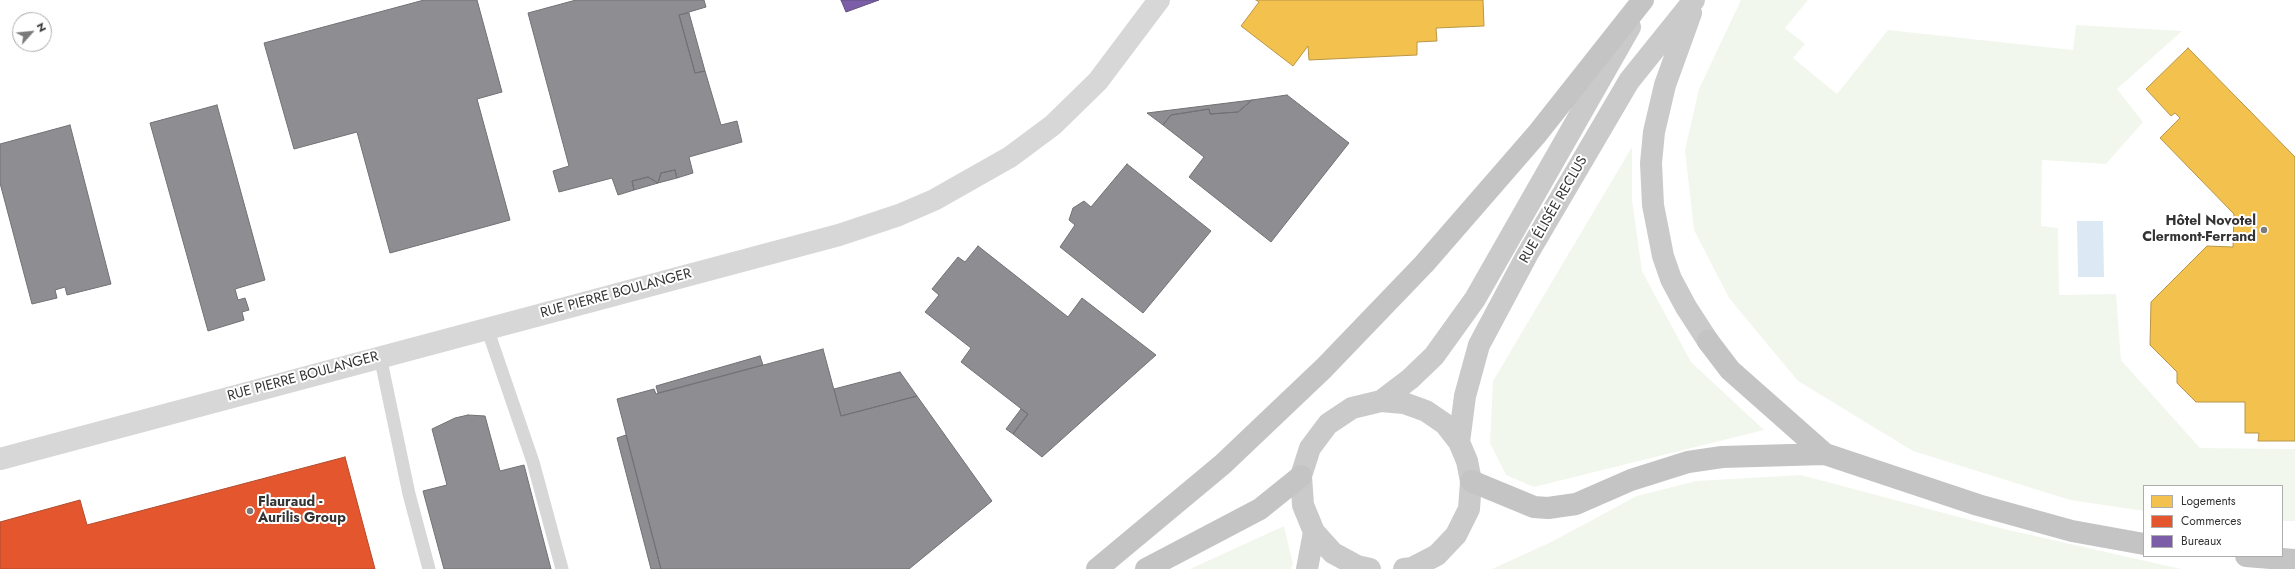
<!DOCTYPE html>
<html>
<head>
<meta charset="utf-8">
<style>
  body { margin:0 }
  #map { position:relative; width:2295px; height:569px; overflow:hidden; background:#fff; font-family:Jost,sans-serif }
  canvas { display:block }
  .legend { position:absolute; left:2143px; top:485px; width:140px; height:72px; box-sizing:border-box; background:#fff; border:1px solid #adadad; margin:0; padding:5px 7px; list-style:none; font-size:12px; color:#333 }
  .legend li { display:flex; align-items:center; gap:8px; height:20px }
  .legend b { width:20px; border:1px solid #adadad }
  .north { position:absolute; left:12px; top:12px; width:40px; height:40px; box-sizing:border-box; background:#fff; border:1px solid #adadad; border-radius:50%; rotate:63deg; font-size:11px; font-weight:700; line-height:16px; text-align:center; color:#333 }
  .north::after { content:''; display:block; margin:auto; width:14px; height:18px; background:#7a7a7a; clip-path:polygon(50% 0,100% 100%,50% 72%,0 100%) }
</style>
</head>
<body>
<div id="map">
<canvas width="2295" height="569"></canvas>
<ul class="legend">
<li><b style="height:11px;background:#f2c14e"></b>Logements</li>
<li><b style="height:11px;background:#e4572e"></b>Commerces</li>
<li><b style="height:11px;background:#7b5ea7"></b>Bureaux</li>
</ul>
<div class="north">N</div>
</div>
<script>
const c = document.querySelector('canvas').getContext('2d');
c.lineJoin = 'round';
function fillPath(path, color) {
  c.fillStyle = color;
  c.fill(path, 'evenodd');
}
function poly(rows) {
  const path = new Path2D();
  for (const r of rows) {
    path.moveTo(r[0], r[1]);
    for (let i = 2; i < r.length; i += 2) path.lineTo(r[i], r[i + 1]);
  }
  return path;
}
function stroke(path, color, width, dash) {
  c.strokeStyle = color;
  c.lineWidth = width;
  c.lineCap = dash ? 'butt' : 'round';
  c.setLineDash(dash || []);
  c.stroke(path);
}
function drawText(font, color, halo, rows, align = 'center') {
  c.font = font + ' Jost,sans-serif';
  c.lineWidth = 4;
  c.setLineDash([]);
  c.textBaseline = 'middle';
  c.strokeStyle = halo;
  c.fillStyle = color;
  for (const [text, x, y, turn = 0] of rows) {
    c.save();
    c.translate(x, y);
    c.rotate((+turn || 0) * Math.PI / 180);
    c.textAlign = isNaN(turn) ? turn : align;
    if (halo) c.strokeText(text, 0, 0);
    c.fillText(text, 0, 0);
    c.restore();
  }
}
fillPath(poly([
  [1741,0,1808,0,1785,28,1805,44,1793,58,1837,94,1888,30,2073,50,2076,25,2182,31,2117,89,2143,122,2106,164,2042,160,2041,226,2058,228,2059,295,2116,294,2121,360,2200,448,2295,449,2295,521,2282,521,2282,486,2144,486,2144,511,2070,500,1913,451,1798,381,1729,298,1694,230,1685,150,1699,89],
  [1632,147,1632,200,1642,271,1691,362,1764,430,1534,487,1506,475,1490,443,1493,381],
  [1801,475,2004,529,2181,569,1492,569,1551,542,1637,496,1696,481],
  [1284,526,1293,564,1291,569,1190,569]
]), '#f2f7ee');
fillPath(poly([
  [2077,221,2103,221,2104,277,2078,277]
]), '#dce9f4');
const homes = poly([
  [1256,0,1483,0,1484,26,1436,28,1437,41,1417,42,1417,55,1309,60,1308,46,1293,66,1241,26,1259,2,1256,0],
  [2188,48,2295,157,2295,441,2258,441,2259,433,2245,433,2245,402,2196,402,2177,383,2177,372,2150,345,2151,302,2207,246,2233,247,2234,214,2160,138,2180,118,2175,113,2171,116,2146,89,2188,48]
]);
fillPath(homes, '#f2c14e');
stroke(homes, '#b99646', 1);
const shops = poly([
  [345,457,375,569,0,569,0,522,80,500,87,525,345,457]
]);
fillPath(shops, '#e4572e');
stroke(shops, '#af4c30', 1);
const offices = poly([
  [841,0,879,0,846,12,841,0]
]);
fillPath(offices, '#7b5ea7');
stroke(offices, '#655184', 1);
const industry = poly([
  [424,0,477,0,502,92,477,99,510,220,390,253,357,132,294,149,264,43,424,0],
  [576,0,704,0,706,7,679,15,695,73,705,71,721,125,737,121,742,142,689,157,693,173,677,178,675,170,661,173,658,183,648,177,632,181,634,190,618,195,612,178,559,192,553,171,569,166,528,13,576,0],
  [689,13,705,71,695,73,679,15,689,13],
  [1287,95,1349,143,1271,242,1189,177,1204,157,1163,125,1171,115,1209,109,1210,114,1238,112,1252,100,1287,95],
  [1252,100,1238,112,1210,114,1209,109,1171,115,1163,125,1147,113,1252,100],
  [217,105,265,280,235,289,238,300,245,298,249,310,242,312,244,320,208,331,150,123,217,105],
  [70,125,111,284,67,295,65,287,55,290,57,298,32,304,0,183,0,144,70,125],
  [1127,164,1211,231,1143,313,1060,247,1075,225,1069,220,1073,208,1084,201,1091,207,1127,164],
  [675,170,677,178,658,183,661,173,675,170],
  [648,177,658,183,634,190,632,181,648,177],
  [978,246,1068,317,1082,298,1156,355,1042,457,1013,434,1028,414,961,362,971,348,925,312,939,295,932,289,958,257,965,262,978,246],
  [823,349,841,416,917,396,992,501,909,569,661,569,617,399,654,389,656,394,823,349],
  [760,356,763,365,658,393,656,386,760,356],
  [900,372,917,396,841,416,834,389,900,372],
  [1021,409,1028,414,1013,434,1006,429,1021,409],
  [468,415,485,416,500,471,524,465,551,569,444,569,423,491,447,485,432,429,455,418,468,415],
  [626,435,661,569,651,569,617,438,626,435]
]);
fillPath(industry, '#8d8d92');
stroke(industry, '#727276', 1);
stroke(poly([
  [487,328,533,462,562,569],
  [380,356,409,494,429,569]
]), '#d7d7d7', 13);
stroke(poly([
  [0,459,839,235,899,215,934,200,1010,157,1053,125,1098,81,1159,0]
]), '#d7d7d7', 22);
stroke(poly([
  [1691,13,1665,85,1654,132,1651,163,1653,205,1663,256,1671,279,1686,307,1708,341],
  [1381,401,1410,379,1434,356,1475,299,1630,27],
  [1459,442,1465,396,1479,345,1527,255,1629,81,1694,0],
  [1307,569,1314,532],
  [1370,569,1357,566,1333,553,1314,532,1303,505,1301,476,1310,448,1328,424,1352,408,1381,401,1404,403,1426,411,1445,424,1459,442,1467,461,1471,481,1469,509,1456,535,1437,555,1412,568,1404,569]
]), '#cacaca', 22);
stroke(poly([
  [1708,341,1730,370,1825,454],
  [1471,481,1534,507,1548,508,1576,504,1631,480,1688,462,1722,457,1825,454,1978,505,2072,531,2144,544],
  [2246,556,2295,560],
  [1097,569,1223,464,1324,368,1424,264,1537,134,1643,0],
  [1146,569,1260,509,1301,476]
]), '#c4c4c4', 22);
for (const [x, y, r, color] of [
  [2264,230,4,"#7a7a7a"],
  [250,511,4,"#7a7a7a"]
]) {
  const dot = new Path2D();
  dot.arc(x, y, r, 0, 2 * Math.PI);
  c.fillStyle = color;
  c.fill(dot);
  stroke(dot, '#fff', 1.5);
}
drawText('14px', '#333', '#fff', [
  ["RUE ÉLISÉE RECLUS",1554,210,-60],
  ["RUE PIERRE BOULANGER",616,294,-15],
  ["RUE PIERRE BOULANGER",303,377,-15]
]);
drawText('bold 14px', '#333', '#fff', [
  ["Hôtel Novotel",2256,222],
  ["Clermont-Ferrand",2256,238],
  ["Flauraud -",258,503,"left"],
  ["Aurilis Group",258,519,"left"]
], 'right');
</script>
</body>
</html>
